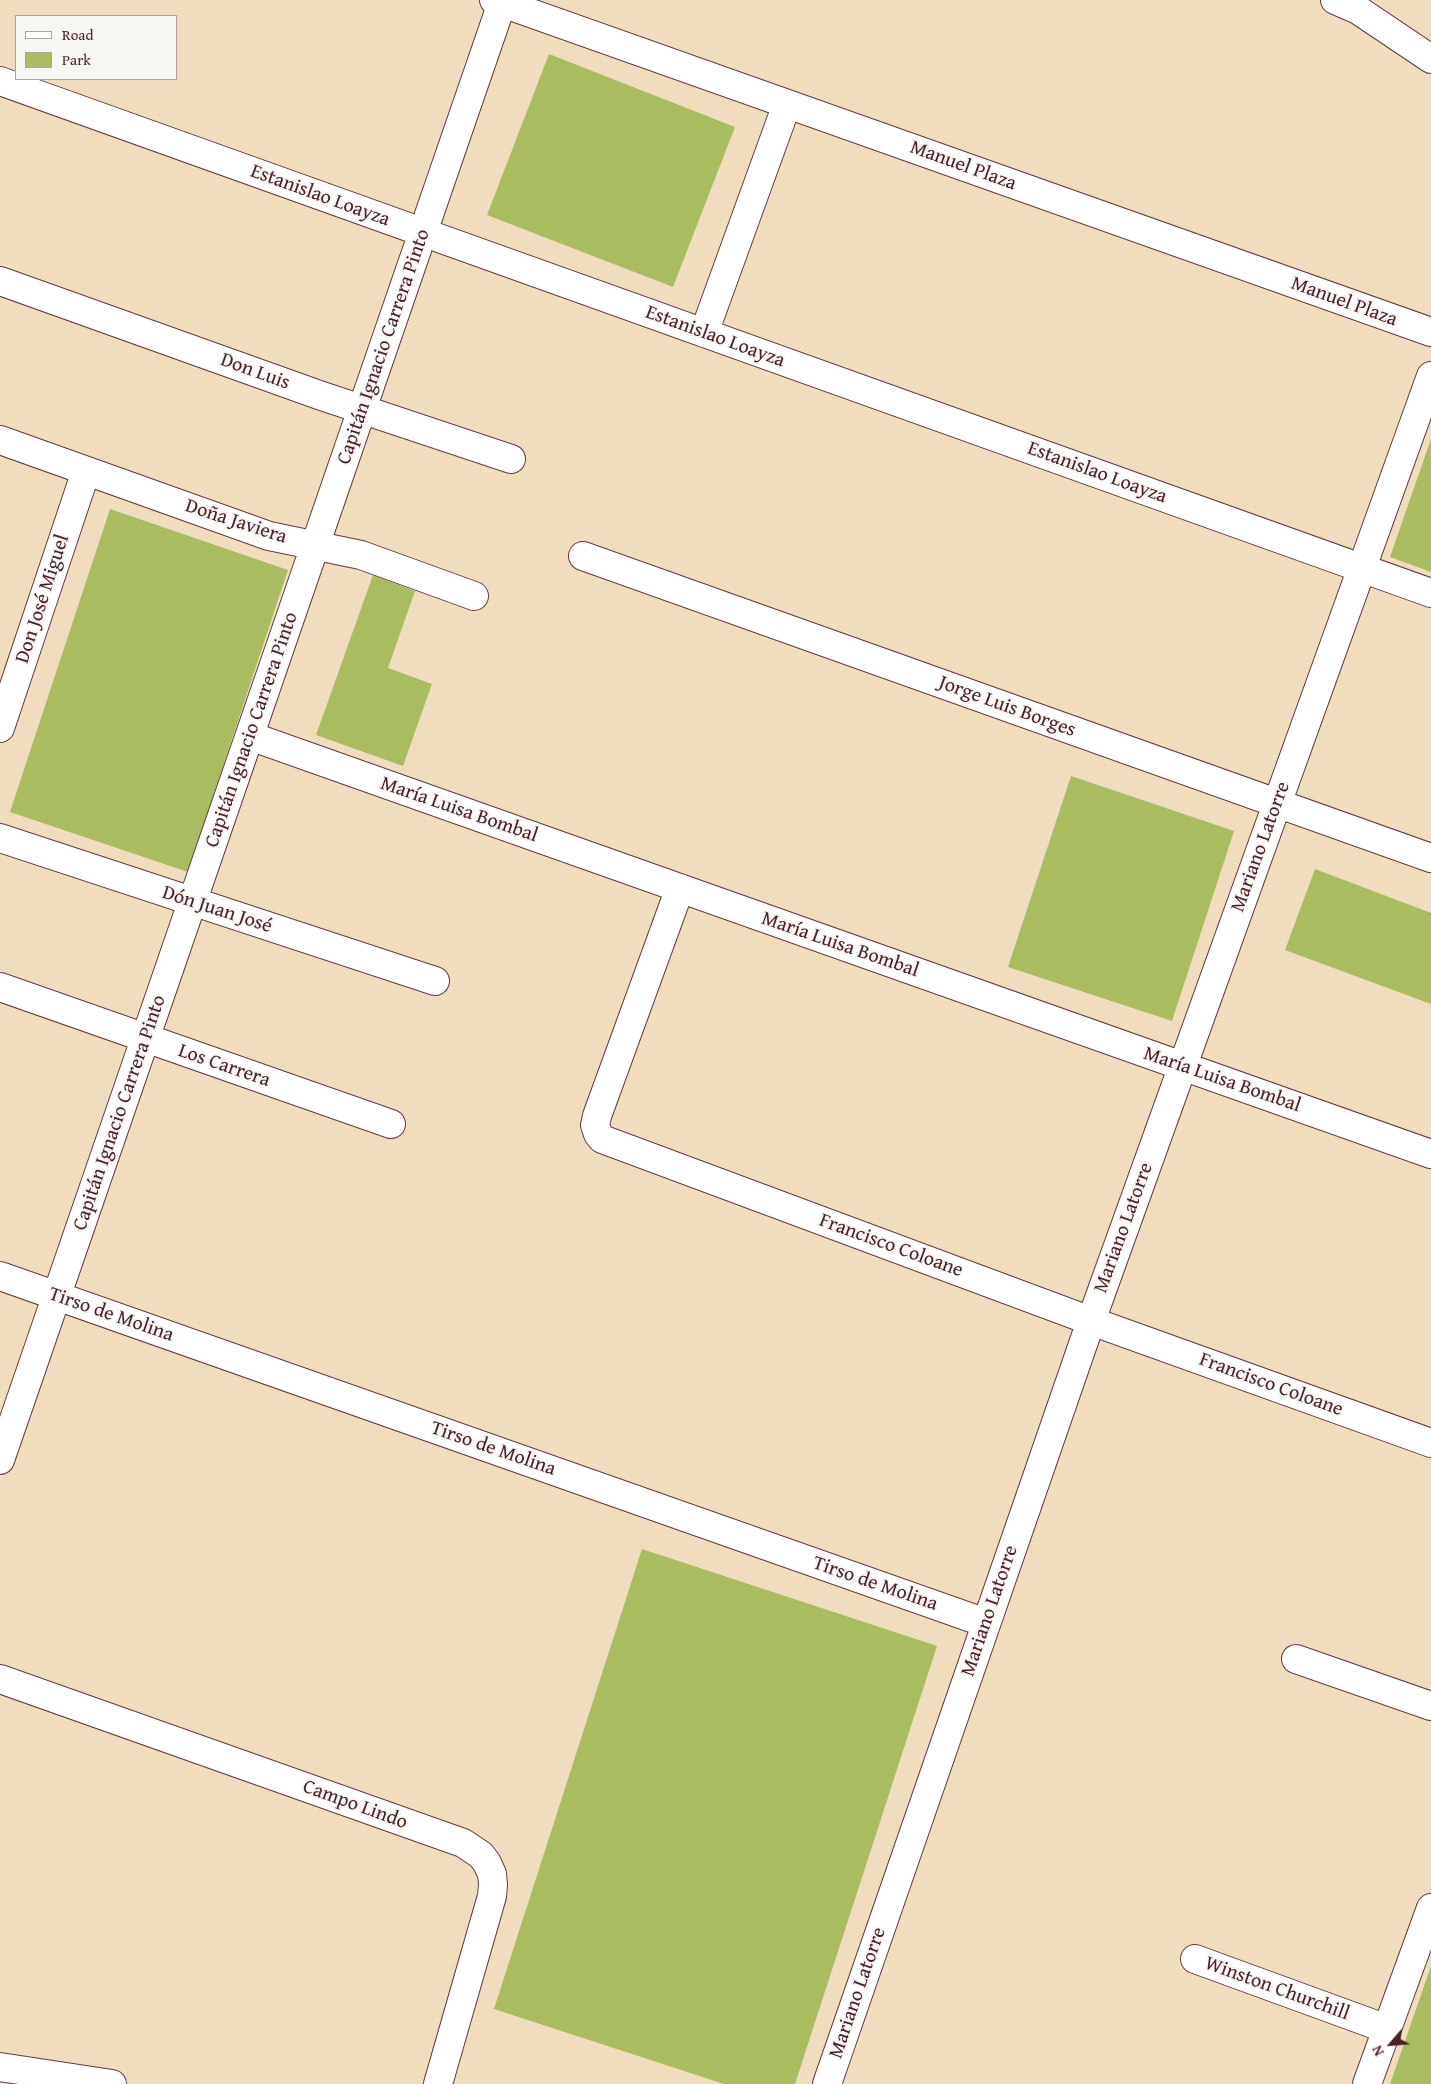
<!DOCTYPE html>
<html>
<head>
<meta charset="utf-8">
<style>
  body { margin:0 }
  #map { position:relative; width:1431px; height:2084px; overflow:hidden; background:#f0ddbd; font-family:"Gentium Book Plus",serif }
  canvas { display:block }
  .legend { position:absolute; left:15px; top:15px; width:162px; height:65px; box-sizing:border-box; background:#f6f6f2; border:1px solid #b1a0a2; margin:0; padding:6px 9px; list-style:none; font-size:15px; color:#4a1f2b }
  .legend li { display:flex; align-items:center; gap:10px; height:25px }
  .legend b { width:25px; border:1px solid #b1a0a2 }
  .north { position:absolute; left:1366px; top:2019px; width:50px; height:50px; -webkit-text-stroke:4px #f6f6f2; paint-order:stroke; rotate:243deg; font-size:14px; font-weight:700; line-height:20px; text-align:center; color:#4a1f2b }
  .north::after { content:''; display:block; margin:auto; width:18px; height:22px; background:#4a1f2b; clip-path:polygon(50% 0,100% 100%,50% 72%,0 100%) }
</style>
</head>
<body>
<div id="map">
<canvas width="1431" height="2084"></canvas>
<ul class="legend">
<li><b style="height:6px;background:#fff"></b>Road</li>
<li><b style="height:14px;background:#a9bc60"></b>Park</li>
</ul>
<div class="north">N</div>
</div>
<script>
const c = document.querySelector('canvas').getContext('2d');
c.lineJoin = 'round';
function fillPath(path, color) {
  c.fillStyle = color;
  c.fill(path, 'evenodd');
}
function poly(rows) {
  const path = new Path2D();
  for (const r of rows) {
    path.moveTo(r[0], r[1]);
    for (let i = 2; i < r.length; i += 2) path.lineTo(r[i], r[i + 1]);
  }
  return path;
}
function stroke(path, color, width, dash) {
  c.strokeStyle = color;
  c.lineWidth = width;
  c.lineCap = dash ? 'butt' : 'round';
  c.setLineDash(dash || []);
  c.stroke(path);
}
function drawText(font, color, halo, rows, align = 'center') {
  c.font = font + ' "Gentium Book Plus",serif';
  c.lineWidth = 4;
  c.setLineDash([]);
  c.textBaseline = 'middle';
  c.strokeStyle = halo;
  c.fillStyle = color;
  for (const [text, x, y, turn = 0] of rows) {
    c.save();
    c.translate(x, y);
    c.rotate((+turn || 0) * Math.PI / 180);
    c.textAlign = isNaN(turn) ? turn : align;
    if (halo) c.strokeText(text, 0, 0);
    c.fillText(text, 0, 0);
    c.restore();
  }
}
fillPath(poly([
  [549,54,735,127,673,287,487,215],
  [1431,439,1431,572,1390,557],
  [110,509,288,570,188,872,10,812],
  [373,575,415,591,388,668,432,684,403,766,316,735],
  [1071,776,1234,831,1172,1021,1008,967],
  [1315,869,1431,913,1431,1004,1285,950],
  [642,1549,937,1646,795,2084,724,2084,494,2009],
  [1431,1966,1431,2084,1390,2084]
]), '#a9bc60');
const street = poly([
  [494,0,1431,332],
  [1335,0,1358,10,1431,59],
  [0,81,1431,593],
  [0,281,319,395,511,459],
  [704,333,787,104],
  [0,440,269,536,361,555,474,596],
  [583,556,1431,858],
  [0,728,86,471],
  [250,736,1431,1154],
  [0,838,435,981],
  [680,888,597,1116,595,1125,598,1134,602,1139,1091,1321,1431,1443],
  [0,987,391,1124],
  [0,1276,986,1623],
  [0,1460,503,0],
  [1296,1659,1431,1706],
  [0,1679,463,1843,481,1855,487,1863,492,1874,493,1885,492,1896,438,2084],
  [1195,1959,1387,2029],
  [827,2084,1091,1321,1431,376],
  [1367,2084,1431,1908]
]);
const secondary = poly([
  [0,2067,112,2084]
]);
stroke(street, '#633c41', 30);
stroke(secondary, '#633c41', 30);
stroke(street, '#fff', 28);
stroke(secondary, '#fff', 28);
drawText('20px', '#4a1f2b', '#f6f6f2', [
  ["Manuel Plaza",963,166,20],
  ["Estanislao Loayza",320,196,20],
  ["Manuel Plaza",1344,302,20],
  ["Estanislao Loayza",715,337,20],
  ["Capitán Ignacio Carrera Pinto",384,347,-71],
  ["Don Luis",255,372,20],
  ["Estanislao Loayza",1097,473,20],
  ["Doña Javiera",236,522,18],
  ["Don José Miguel",43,599,-72],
  ["Jorge Luis Borges",1007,707,20],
  ["Capitán Ignacio Carrera Pinto",252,730,-71],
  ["María Luisa Bombal",459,810,19],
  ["Mariano Latorre",1261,847,-70],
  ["Dón Juan José",217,910,18],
  ["María Luisa Bombal",840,945,19],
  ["Los Carrera",224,1066,19],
  ["María Luisa Bombal",1222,1080,19],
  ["Capitán Ignacio Carrera Pinto",120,1113,-71],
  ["Mariano Latorre",1124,1228,-70],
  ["Francisco Coloane",891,1246,20],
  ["Tirso de Molina",111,1315,19],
  ["Francisco Coloane",1271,1385,20],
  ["Tirso de Molina",493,1449,19],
  ["Tirso de Molina",875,1584,19],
  ["Mariano Latorre",990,1611,-71],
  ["Campo Lindo",355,1805,20],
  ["Winston Churchill",1277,1989,20],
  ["Mariano Latorre",858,1993,-71]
]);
</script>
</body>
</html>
